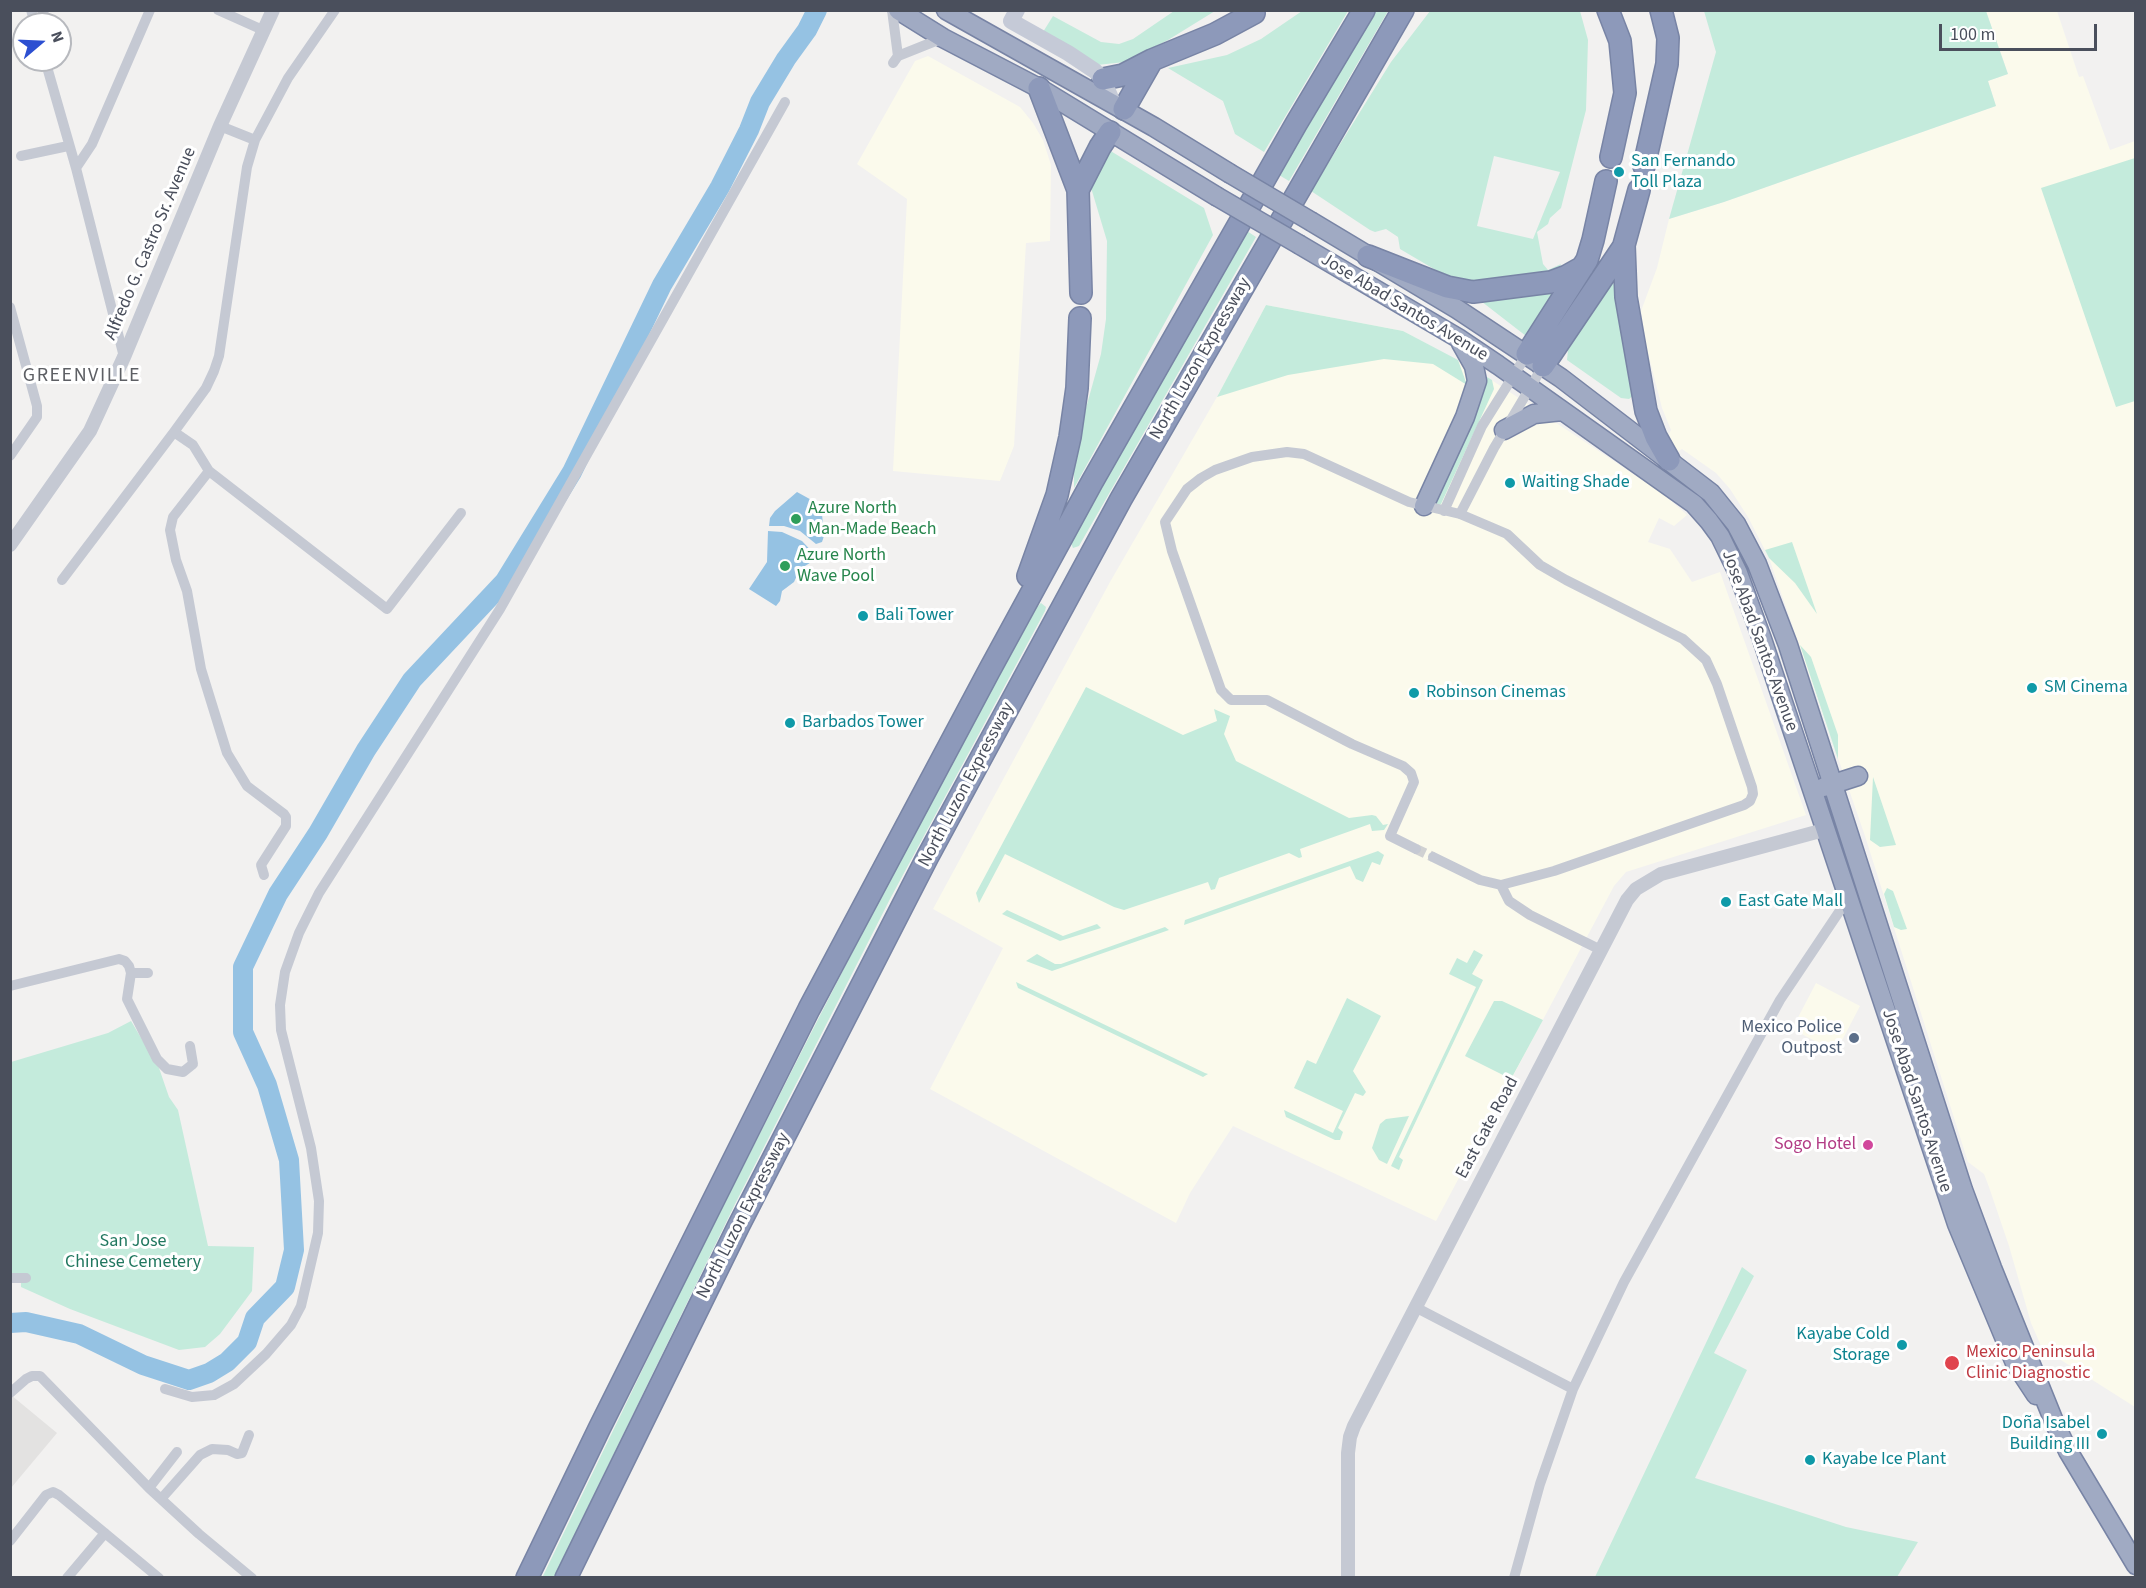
<!DOCTYPE html>
<html>
<head>
<meta charset="utf-8">
<style>
  body { margin:0 }
  #map { position:relative; width:2146px; height:1588px; overflow:hidden; background:#f2f1f0; font-family:"Source Sans 3",sans-serif }
  canvas { display:block }
  .frame { position:absolute; inset:0; border:12px solid #4a4f5c; pointer-events:none }
  .north { position:absolute; left:12px; top:12px; width:60px; height:60px; box-sizing:border-box; background:#fff; border:2px solid #b7b9be; border-radius:50%; rotate:71deg; font-size:16px; font-weight:700; line-height:24px; text-align:center; color:#4a4f5c }
  .north::after { content:''; display:block; margin:auto; width:21px; height:27px; background:#2c4fd1; clip-path:polygon(50% 0,100% 100%,50% 72%,0 100%) }
  .scale { position:absolute; left:1939px; top:24px; width:158px; height:27px; box-sizing:border-box; border:3px solid #4a4f5c; border-top:0; padding-left:8px; font-size:18px; line-height:21px; white-space:nowrap; color:#4a4f5c; -webkit-text-stroke:4px #fff; paint-order:stroke }
</style>
</head>
<body>
<div id="map">
<canvas width="2146" height="1588"></canvas>
<div class="frame"></div>
<div class="north">N</div>
<div class="scale">100 m</div>
</div>
<script>
const c = document.querySelector('canvas').getContext('2d');
c.lineJoin = 'round';
function fillPath(path, color) {
  c.fillStyle = color;
  c.fill(path, 'evenodd');
}
function poly(rows) {
  const path = new Path2D();
  for (const r of rows) {
    path.moveTo(r[0], r[1]);
    for (let i = 2; i < r.length; i += 2) path.lineTo(r[i], r[i + 1]);
  }
  return path;
}
function stroke(path, color, width, dash) {
  c.strokeStyle = color;
  c.lineWidth = width;
  c.lineCap = dash ? 'butt' : 'round';
  c.setLineDash(dash || []);
  c.stroke(path);
}
function drawText(font, color, halo, rows, align = 'center') {
  c.font = font + ' "Source Sans 3",sans-serif';
  c.lineWidth = 6;
  c.setLineDash([]);
  c.textBaseline = 'middle';
  c.strokeStyle = halo;
  c.fillStyle = color;
  for (const [text, x, y, turn = 0] of rows) {
    c.save();
    c.translate(x, y);
    c.rotate((+turn || 0) * Math.PI / 180);
    c.textAlign = isNaN(turn) ? turn : align;
    if (halo) c.strokeText(text, 0, 0);
    c.fillText(text, 0, 0);
    c.restore();
  }
}
fillPath(poly([
  [1986,11,2057,11,2079,77,2083,76,2110,150,2135,141,2135,1407,2042,1348,2031,1323,2009,1246,1989,1187,1984,1174,1968,1162,1865,836,1769,558,1748,517,1730,489,1716,473,1682,449,1679,451,1674,447,1669,434,1671,430,1662,408,1646,345,1641,311,1657,268,1669,219,1724,202,1996,106,1988,81,2008,74],
  [928,56,1020,107,1033,123,1043,140,1051,165,1050,241,1026,243,1014,446,1000,481,893,471,907,199,857,164,915,61],
  [1266,305,1403,331,1487,377,1662,493,1687,515,1674,526,1659,518,1648,542,1670,549,1692,582,1720,572,1806,815,1626,872,1614,886,1436,1221,1233,1126,1190,1193,1176,1223,930,1089,1003,948,933,909,1110,582,1217,397],
  [1816,983,1860,1006,1836,1052,1792,1029]
]), '#fbfaec');
fillPath(poly([
  [11,1395,57,1433,11,1488,10,1396]
]), '#e3e2e1');
fillPath(poly([
  [1174,11,1215,11,1168,40,1125,62,1097,65,1043,32,1053,16,1101,42,1119,44,1133,39],
  [1302,11,1348,11,1264,152,1235,134,1223,101,1168,68,1227,55,1261,39],
  [1376,11,1388,11,1289,181,1279,175],
  [1430,11,1580,11,1588,40,1586,110,1561,208,1550,218,1548,224,1537,232,1543,264,1548,270,1561,264,1556,274,1499,284,1459,280,1439,272,1400,249,1398,237,1386,229,1375,232,1370,230,1311,191,1391,62],
  [1494,156,1560,172,1533,239,1477,226],
  [1704,11,1986,11,2008,74,1988,81,1996,106,1724,202,1669,219,1716,52],
  [1109,150,1204,208,1213,235,1074,488,1074,463,1081,426,1101,354,1106,319,1107,241,1089,181],
  [2135,158,2135,401,2116,407,2041,188],
  [1247,231,1256,237,1079,546,1073,548,1071,543,1110,472],
  [1609,282,1612,282,1617,288,1635,394,1629,399,1621,398,1567,360,1568,350],
  [1561,287,1526,336,1477,298],
  [1266,305,1403,331,1458,360,1467,385,1433,364,1384,359,1288,375,1217,397],
  [1484,377,1487,377,1492,380,1494,389,1441,504,1436,506,1435,500],
  [1792,542,1817,614,1795,583,1769,558,1765,550],
  [1041,603,1046,607,1045,611,890,899,735,1204,554,1577,542,1578,691,1269,806,1043,881,896,988,696,1037,607],
  [1800,645,1811,657,1838,735,1838,759],
  [1086,687,1183,735,1217,721,1214,709,1230,716,1224,734,1236,761,1349,818,1372,815,1376,816,1383,825,1388,824,1384,830,1372,831,1370,824,1300,849,1302,857,1299,858,1289,853,1219,878,1215,889,1211,890,1208,882,1124,910,1114,907,1005,854,979,903,976,893],
  [1873,777,1896,845,1880,847,1870,840],
  [1378,851,1384,855,1380,865,1372,862,1363,882,1356,879,1350,866,1184,925,1185,920],
  [1887,888,1893,891,1907,929,1901,930,1894,927,1884,894],
  [1007,910,1063,936,1097,924,1101,928,1060,941,1002,914],
  [1165,927,1169,930,1052,971,1026,961,1037,954,1055,964,1061,964],
  [1474,950,1483,955,1472,974,1483,980,1399,1157,1403,1160,1399,1170,1391,1166,1476,987,1449,974,1457,958,1467,963],
  [1016,982,1205,1073,1208,1074,1203,1077,1018,988],
  [1347,998,1381,1016,1353,1071,1366,1092,1363,1096,1355,1093,1338,1128,1343,1132,1340,1140,1335,1140,1286,1117,1284,1110,1333,1133,1343,1111,1294,1088,1307,1060,1316,1064],
  [1494,1001,1502,1001,1543,1020,1511,1079,1465,1056],
  [131,1021,159,1068,169,1097,178,1110,208,1246,254,1247,252,1291,220,1334,205,1347,179,1350,70,1309,21,1287,21,1276,11,1276,11,1062,108,1033],
  [1409,1116,1387,1164,1379,1160,1372,1148,1380,1124,1386,1119],
  [1742,1267,1754,1276,1714,1353,1747,1370,1695,1478,1846,1527,1918,1542,1897,1577,1595,1577]
]), '#c4ebdc');
fillPath(poly([
  [797,492,826,508,822,514,824,536,822,542,816,544,800,531,784,526,769,526,770,518,775,511],
  [768,531,782,532,802,541,818,558,800,569,794,582,782,591,780,601,776,606,749,589,767,562]
]), '#95c2e3');
stroke(poly([
  [10,1323,26,1322,79,1334,143,1365,189,1380,209,1373,227,1362,247,1342,255,1318,285,1287,294,1250,289,1160,267,1085,243,1032,243,967,278,894,318,833,366,750,412,680,505,581,572,472,662,285,720,187,749,130,760,102,786,59,807,30,817,10]
]), '#95c2e3', 20);
stroke(poly([
  [1416,849,1433,857]
]), '#d0d1d2', 10, [10, 5]);
const trunk = poly([
  [898,10,943,38,1039,88,1216,196],
  [946,10,1154,127,1229,173],
  [1312,222,1457,309,1561,378,1711,493,1736,524,1757,564,1788,645,1963,1190,1992,1268,2055,1424,2068,1451,2136,1565],
  [1300,245,1458,338,1498,365,1694,504,1709,521,1720,536,1738,573,1762,639,1957,1224,2015,1363,2036,1395],
  [1504,430,1534,414,1562,411],
  [1424,506,1465,417,1477,381,1474,366,1461,343],
  [1824,787,1858,776]
]);
const motorway = poly([
  [1608,10,1620,41,1625,93,1611,157],
  [1103,79,1123,75,1152,60,1215,34,1254,13],
  [1039,88,1078,190,1081,293],
  [1124,109,1152,60],
  [1644,166,1667,64,1668,38,1661,10],
  [1078,190,1100,147,1110,132],
  [1639,190,1624,245,1626,297,1646,411,1656,437,1669,460],
  [1368,256,1447,287,1473,292,1551,282,1567,276,1583,267],
  [1527,354,1587,260,1593,240,1606,181],
  [1543,366,1624,246],
  [1028,576,1057,495,1070,437,1077,388,1080,318],
  [527,1578,600,1427,809,1009,989,671,1092,482,1296,124,1364,10],
  [566,1578,739,1225,928,856,1121,499,1403,10]
]);
stroke(trunk, '#7884a5', 21);
stroke(motorway, '#7884a5', 24);
stroke(poly([
  [31,10,35,24],
  [218,10,265,31],
  [892,10,898,56],
  [39,24,44,10],
  [45,60,76,168,124,357],
  [893,63,898,56,943,38],
  [220,126,255,140],
  [21,156,68,146],
  [76,168,92,144,150,10],
  [10,307,37,406,37,417,10,456],
  [174,432,193,445,209,471,387,609,461,513],
  [209,471,173,517,170,530,176,560,187,591,201,669,227,753,247,786,284,814,286,817,286,826,261,865,264,875],
  [1444,511,1482,426,1527,354],
  [1460,514,1494,448,1543,366],
  [62,580,174,432,206,388,214,371,219,356,247,167,255,140,288,78,335,10],
  [1416,849,1390,836,1414,782,1411,773,1403,766,1352,744,1267,700,1231,700,1221,690,1172,551,1165,522,1187,489,1201,478,1215,470,1252,457,1287,452,1304,454,1409,502,1460,514,1507,534,1540,565,1566,580,1683,639,1706,660,1717,684,1752,787,1753,794,1750,801,1744,805,1554,871,1501,885,1480,880,1433,857],
  [1501,885,1509,901,1530,915,1601,950],
  [131,973,148,973],
  [10,986,119,959,125,961,129,966,131,973,127,999,157,1059,167,1069,183,1072,193,1064,190,1046],
  [10,1278,26,1278],
  [1415,1307,1573,1389],
  [165,1389,192,1397,214,1395,234,1384,266,1354,291,1325,301,1306,318,1233,319,1201,311,1148,281,1030,280,1005,285,972,299,933,319,893,500,609,785,102],
  [10,1393,26,1379,32,1376,40,1376,149,1488,199,1534,252,1578],
  [149,1488,177,1452],
  [161,1499,200,1455,212,1449,228,1450,237,1454,242,1453,249,1435],
  [10,1541,46,1495,53,1492,59,1495,159,1578],
  [67,1578,105,1533],
  [1514,1578,1540,1484,1573,1389,1624,1282,1780,1000,1847,900]
]), '#c5c9d3', 10);
stroke(poly([
  [10,545,90,431,124,357,220,126,273,10],
  [1348,1578,1348,1453,1350,1437,1354,1426,1627,900,1636,889,1661,874,1824,830]
]), '#c5c9d3', 14);
stroke(poly([
  [1017,10,1011,21,1068,53,1095,71,1103,79,1113,103]
]), '#c5cad7', 16);
stroke(trunk, '#a0aac3', 18);
stroke(motorway, '#8d99ba', 21);
const trunkBridge = poly([
  [1229,173,1312,222],
  [1216,196,1300,245]
]);
stroke(trunkBridge, '#7884a5', 21, []);
stroke(trunkBridge, '#a0aac3', 18);
for (const [x, y, r, color] of [
  [1619,172,6,"#0f9aa8"],
  [1510,483,6,"#0f9aa8"],
  [796,519,6,"#2e9e5b"],
  [785,566,6,"#2e9e5b"],
  [863,616,6,"#0f9aa8"],
  [2032,688,6,"#0f9aa8"],
  [1414,693,6,"#0f9aa8"],
  [790,723,6,"#0f9aa8"],
  [1726,902,6,"#0f9aa8"],
  [1854,1038,6,"#5c6f8a"],
  [1868,1145,6,"#d1479c"],
  [1902,1345,6,"#0f9aa8"],
  [1952,1363,8,"#e0444e"],
  [2102,1434,6,"#0f9aa8"],
  [1810,1460,6,"#0f9aa8"]
]) {
  const dot = new Path2D();
  dot.arc(x, y, r, 0, 2 * Math.PI);
  c.fillStyle = color;
  c.fill(dot);
  stroke(dot, '#fff', 2);
}
drawText('18px', '#0d838f', '#fff', [
  ["San Fernando",1631,162],
  ["Toll Plaza",1631,183],
  ["Waiting Shade",1522,483],
  ["Bali Tower",875,616],
  ["SM Cinema",2044,688],
  ["Robinson Cinemas",1426,693],
  ["Barbados Tower",802,723],
  ["East Gate Mall",1738,902],
  ["Kayabe Cold",1890,1335,"right"],
  ["Storage",1890,1356,"right"],
  ["Doña Isabel",2090,1424,"right"],
  ["Building III",2090,1445,"right"],
  ["Kayabe Ice Plant",1822,1460]
], 'left');
drawText('18px', '#4a4f5c', '#fff', [
  ["Alfredo G. Castro Sr. Avenue",151,244,-67],
  ["Jose Abad Santos Avenue",1404,308,31],
  ["North Luzon Expressway",1201,359,-60],
  ["Jose Abad Santos Avenue",1759,641,70],
  ["North Luzon Expressway",967,785,-62],
  ["Jose Abad Santos Avenue",1916,1101,72],
  ["East Gate Road",1488,1128,-62],
  ["North Luzon Expressway",744,1216,-63]
]);
drawText('18px', '#27864d', '#fff', [
  ["Azure North",808,509],
  ["Man-Made Beach",808,530],
  ["Azure North",797,556],
  ["Wave Pool",797,577]
], 'left');
drawText('18px', '#4e5e75', '#fff', [
  ["Mexico Police",1842,1028],
  ["Outpost",1842,1049]
], 'right');
drawText('18px', '#b23c85', '#fff', [
  ["Sogo Hotel",1856,1145]
], 'right');
drawText('18px', '#21775f', '#fff', [
  ["San Jose",133,1242],
  ["Chinese Cemetery",133,1263]
]);
drawText('18px', '#be3a42', '#fff', [
  ["Mexico Peninsula",1966,1353],
  ["Clinic Diagnostic",1966,1374]
], 'left');
c.letterSpacing = '1.5px';
drawText('20px', '#5d5f64', '#fff', [
  ["GREENVILLE",82,377]
]);
c.letterSpacing = '0px';
</script>
</body>
</html>
